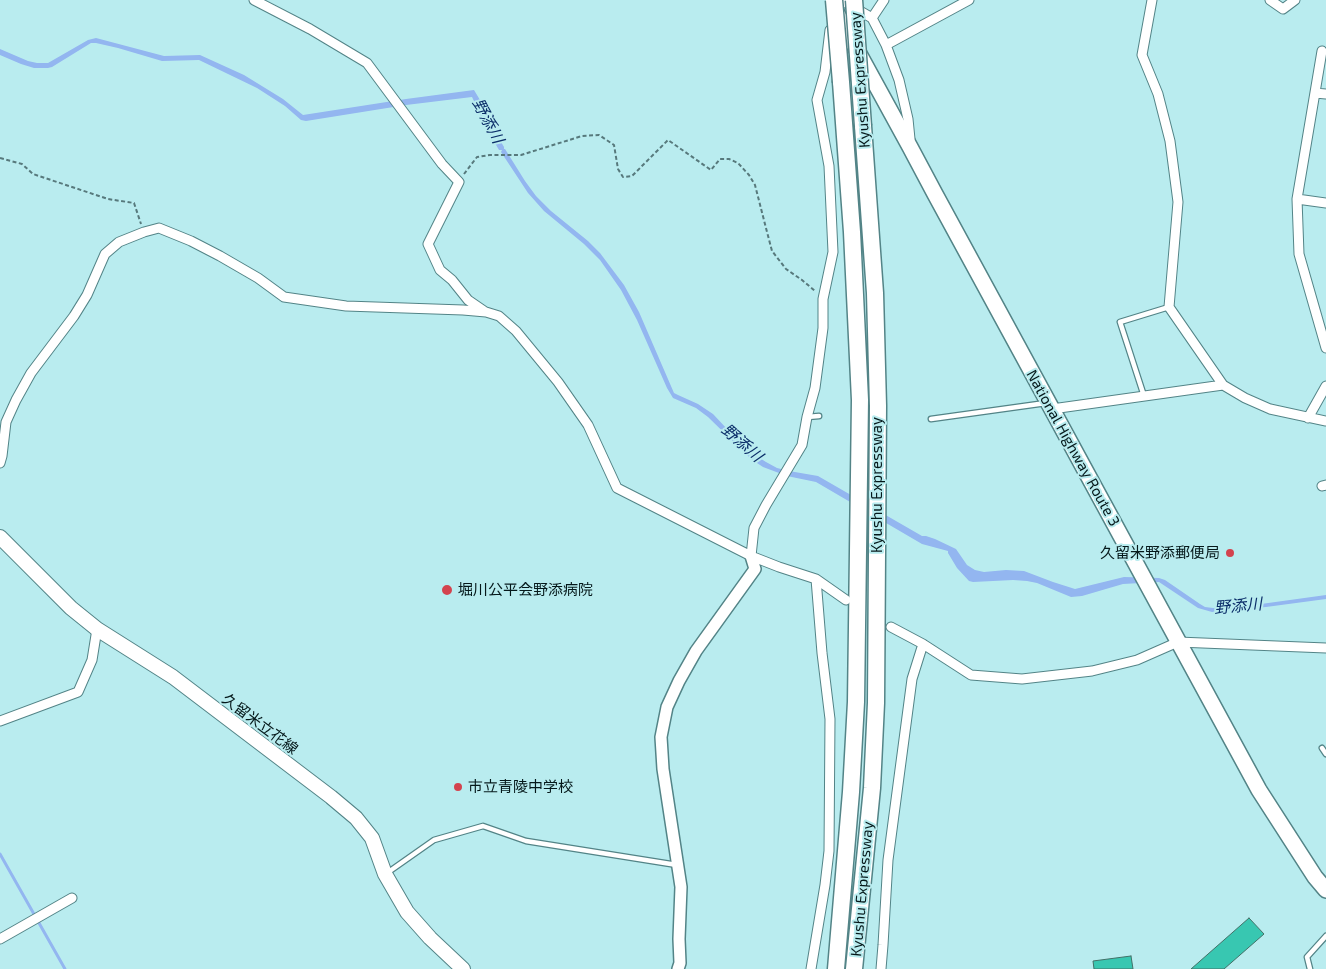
<!DOCTYPE html>
<html>
<head>
<meta charset="utf-8">
<style>
  body { margin:0 }
  canvas { display:block; background:#b9ecef }
</style>
</head>
<body>
<canvas width="1326" height="969"></canvas>
<script>
const c = document.querySelector('canvas').getContext('2d');
c.lineJoin = 'round';
function fillPath(path, color) {
  c.fillStyle = color;
  c.fill(path, 'evenodd');
}
function poly(rows) {
  const path = new Path2D();
  for (const r of rows) {
    path.moveTo(r[0], r[1]);
    for (let i = 2; i < r.length; i += 2) path.lineTo(r[i], r[i + 1]);
  }
  return path;
}
function stroke(path, color, width, dash) {
  c.strokeStyle = color;
  c.lineWidth = width;
  c.lineCap = dash ? 'butt' : 'round';
  c.setLineDash(dash || []);
  c.stroke(path);
}
function drawText(font, color, halo, rows, align = 'center') {
  c.font = font + ' "Exo 2","Noto Sans JP",sans-serif';
  c.lineWidth = 4;
  c.setLineDash([]);
  c.textBaseline = 'middle';
  c.strokeStyle = halo;
  c.fillStyle = color;
  for (const [text, x, y, turn = 0] of rows) {
    c.save();
    c.translate(x, y);
    c.rotate((+turn || 0) * Math.PI / 180);
    c.textAlign = isNaN(turn) ? turn : align;
    if (halo) c.strokeText(text, 0, 0);
    c.fillText(text, 0, 0);
    c.restore();
  }
}
fillPath(poly([
  [96,38,164,56,200,55,244,75,283,99,303,115,406,99,474,90,480,100,491,125,504,147,504,149,505,149,525,181,536,196,551,211,588,241,600,253,624,285,639,312,674,393,678,395,698,404,713,414,728,430,755,455,766,462,777,468,789,471,818,476,922,536,926,536,935,539,956,549,967,565,975,570,984,572,1006,570,1024,571,1053,582,1075,589,1124,577,1159,578,1165,580,1200,604,1205,607,1213,608,1261,604,1326,595,1326,599,1266,607,1212,612,1198,608,1159,582,1123,584,1082,596,1071,597,1037,583,1027,581,1013,580,973,582,969,581,957,568,948,553,948,551,922,544,816,482,787,476,763,467,751,459,708,417,696,408,673,398,667,388,637,320,621,290,600,260,584,244,544,211,528,193,501,152,502,150,499,150,488,131,472,97,406,105,306,121,301,120,285,106,257,88,199,60,162,61,118,48,96,43,91,43,52,67,48,68,34,68,21,64,0,55,0,49,28,61,37,63,48,63,88,40]
]), '#93b6f0');
stroke(poly([
  [0,854,65,969]
]), '#93b6f0', 3);
const building = poly([
  [1249,918,1264,934,1224,969,1191,969,1249,918],
  [1131,956,1133,969,1094,969,1093,961,1131,956]
]);
fillPath(building, '#38c7b1');
stroke(building, '#437168', 1);
const service = poly([
  [1144,396,1120,322,1169,307],
  [807,417,819,416],
  [931,419,1046,403],
  [1322,748,1326,754],
  [387,873,434,840,483,826,526,841,677,865],
  [1310,969,1307,957,1326,936]
]);
const minor = poly([
  [254,0,310,29,367,63,442,164,459,182,428,244,440,270,452,280,468,300,484,311],
  [841,0,872,18,886,45,899,80,908,119,910,139],
  [1152,0,1142,55,1158,94,1170,141,1178,202,1169,307,1223,385,1245,398,1270,409,1326,421],
  [1270,0,1283,9,1295,0],
  [872,18,884,0],
  [886,45,969,0],
  [1322,51,1297,199,1299,254,1326,348],
  [1315,93,1326,94],
  [1297,199,1326,203],
  [1052,409,1223,385],
  [1308,418,1326,386],
  [0,463,2,456,6,422,16,400,31,373,74,316,87,295,105,254,119,242,144,232,159,228,191,241,220,256,258,278,284,297,346,306,463,310,486,312,499,316,516,331,558,382,588,425,617,488,751,556,779,567,816,579,846,600],
  [1322,486,1326,485],
  [751,556,754,528,766,505,802,445,807,417,815,388,823,328,823,299,833,252,829,166,817,100,825,72,830,30],
  [891,627,923,644,971,675,1022,679,1092,671,1137,660,1178,642,1326,648],
  [0,721,78,692,92,660,97,629],
  [0,939,72,898],
  [811,969,825,885,829,851,830,719,822,653,816,579],
  [881,969,883,945,888,860,912,679,923,644]
]);
const tertiary = poly([
  [678,969,680,963,679,939,681,887,663,769,661,737,667,707,679,681,696,651,755,569,751,556]
]);
const primary = poly([
  [0,537,71,608,97,629,173,677,331,797,356,818,372,838,385,874,407,912,430,938,463,969]
]);
const trunk = poly([
  [835,10,910,147,935,194,1259,790,1315,877,1326,890]
]);
const motorway = poly([
  [836,969,851,792,856,702,860,400,852,232,841,82],
  [854,969,872,788,876,703,878,406,875,293,863,126]
]);
stroke(service, '#538487', 7);
stroke(minor, '#538487', 11);
stroke(tertiary, '#538487', 14);
stroke(primary, '#538487', 16);
stroke(trunk, '#538487', 18);
stroke(motorway, '#538487', 19);
stroke(poly([
  [0,158,22,164,33,174,108,199,134,203,141,224],
  [464,174,477,157,490,155,521,155,582,136,599,135,614,145,618,169,623,177,632,176,668,140,711,170,720,159,729,159,738,163,749,175,755,185,767,232,772,251,786,269,802,280,815,291]
]), '#57797c', 2, [4, 2.5]);
stroke(service, '#fff', 4.5);
stroke(minor, '#fff', 9);
stroke(tertiary, '#fff', 11);
stroke(primary, '#fff', 14);
stroke(trunk, '#fff', 15);
stroke(motorway, '#fff', 16);
const motorwayBridge = poly([
  [834,0,841,82],
  [854,0,863,126]
]);
stroke(motorwayBridge, '#538487', 19, []);
stroke(motorwayBridge, '#fff', 16);
for (const [x, y, r, color] of [
  [1230,553,5,"#d3434e"],
  [447,590,6,"#d3434e"],
  [458,787,5,"#d3434e"]
]) {
  const dot = new Path2D();
  dot.arc(x, y, r, 0, 2 * Math.PI);
  c.fillStyle = color;
  c.fill(dot);
  stroke(dot, '#b9ecef', 2);
}
drawText('15px', '#05181a', '#b9ecef', [
  ["Kyushu Expressway",860,80,-94],
  ["National Highway Route 3",1073,448,61],
  ["Kyushu Expressway",877,485,-90],
  ["久留米立花線",260,724,37],
  ["Kyushu Expressway",862,889,-85]
]);
drawText('15px', '#05181a', '#b9ecef', [
  ["久留米野添郵便局",1220,553,"right"],
  ["堀川公平会野添病院",458,590],
  ["市立青陵中学校",468,787]
], 'left');
drawText('italic 16px', '#0b2e69', '#b9ecef', [
  ["野添川",488,121,62],
  ["野添川",742,443,41],
  ["野添川",1238,606,-5]
]);
</script>
</body>
</html>
